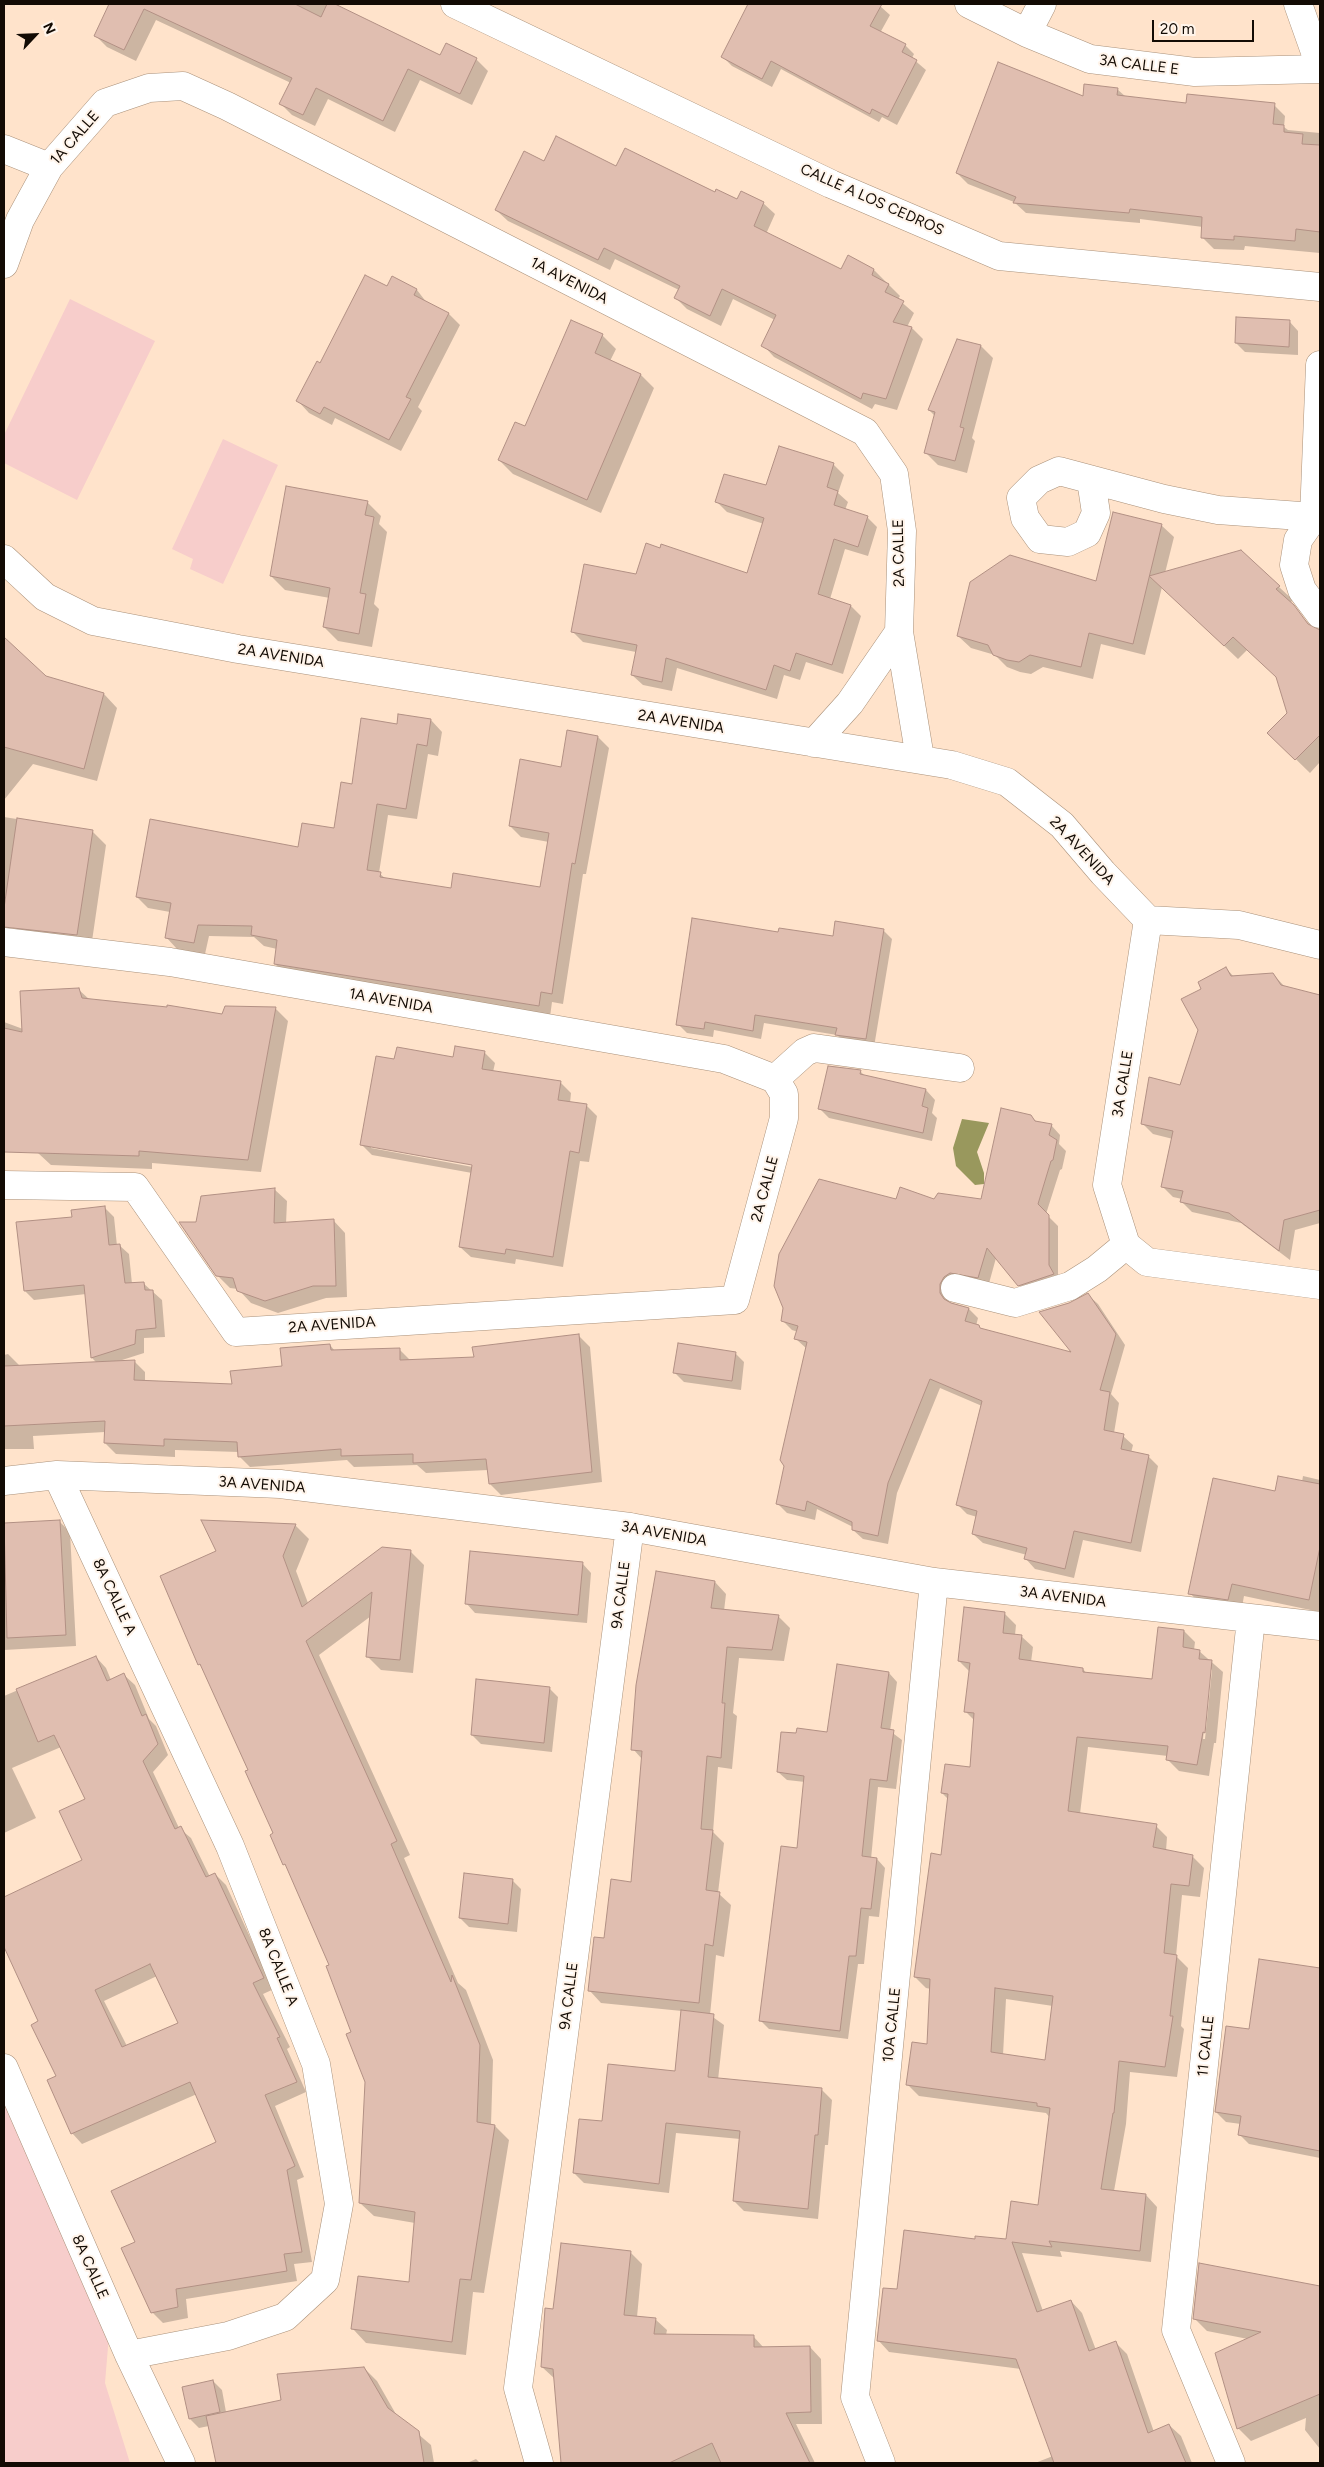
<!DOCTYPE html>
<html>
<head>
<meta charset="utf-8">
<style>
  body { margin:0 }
  #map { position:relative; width:1324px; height:2467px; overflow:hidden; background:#ffe3cb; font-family:Figtree,sans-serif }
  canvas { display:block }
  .frame { position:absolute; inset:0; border:5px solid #130b04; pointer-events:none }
  .north { position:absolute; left:10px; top:10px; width:50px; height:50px; -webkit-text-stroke:4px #fff4ea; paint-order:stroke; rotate:65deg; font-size:14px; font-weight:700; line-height:20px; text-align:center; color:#130b04 }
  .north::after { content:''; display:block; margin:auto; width:18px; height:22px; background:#130b04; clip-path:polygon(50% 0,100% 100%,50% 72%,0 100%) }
  .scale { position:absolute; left:1152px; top:20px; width:102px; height:22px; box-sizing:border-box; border:2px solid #130b04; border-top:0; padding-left:6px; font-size:15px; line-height:18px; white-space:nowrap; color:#130b04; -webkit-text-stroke:4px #fff4ea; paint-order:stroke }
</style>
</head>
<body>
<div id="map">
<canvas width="1324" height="2467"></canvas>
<div class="frame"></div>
<div class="north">N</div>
<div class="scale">20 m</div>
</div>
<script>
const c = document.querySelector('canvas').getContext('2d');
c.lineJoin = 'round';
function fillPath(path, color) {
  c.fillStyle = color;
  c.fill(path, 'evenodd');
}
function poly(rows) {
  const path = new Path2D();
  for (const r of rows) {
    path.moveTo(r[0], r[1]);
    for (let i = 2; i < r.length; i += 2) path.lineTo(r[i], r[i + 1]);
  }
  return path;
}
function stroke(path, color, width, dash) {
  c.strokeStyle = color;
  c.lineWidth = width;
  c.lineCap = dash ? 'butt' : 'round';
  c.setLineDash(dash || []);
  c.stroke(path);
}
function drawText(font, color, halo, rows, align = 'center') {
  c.font = font + ' Figtree,sans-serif';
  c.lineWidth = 4;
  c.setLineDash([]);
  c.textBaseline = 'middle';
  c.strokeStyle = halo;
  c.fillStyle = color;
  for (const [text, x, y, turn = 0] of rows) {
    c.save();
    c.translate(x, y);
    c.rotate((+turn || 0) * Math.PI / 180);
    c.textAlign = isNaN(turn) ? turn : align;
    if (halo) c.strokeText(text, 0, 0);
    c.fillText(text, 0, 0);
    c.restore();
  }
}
fillPath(poly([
  [70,299,155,341,77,500,4,463,4,435],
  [223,439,278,465,223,584,190,569,193,559,172,549],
  [4,2098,109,2335,105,2383,130,2463,4,2463]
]), '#f7cdcb');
fillPath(poly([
  [962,1119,989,1123,977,1152,984,1173,984,1184,975,1185,956,1166,953,1148]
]), '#99985d');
fillPath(poly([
  [116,4,340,4,338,7,441,57,476,59,488,71,472,105,420,80,395,132,328,99,315,126,292,115,281,104,291,83,156,20,136,61,107,47,96,36],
  [750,4,808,4,822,11,826,4,843,12,847,4,876,4,880,6,890,15,880,33,905,45,914,54,912,58,926,70,897,125,882,117,879,122,781,69,772,87,732,66,723,57],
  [1117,89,1126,97,1187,105,1274,105,1285,116,1284,127,1288,130,1320,133,1320,253,1245,246,1244,250,1214,249,1203,238,1203,227,1140,219,1140,223,1026,213,1014,202,968,184,957,173,1084,97],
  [545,162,617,167,738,200,763,203,775,214,766,234,841,271,848,257,874,270,900,296,898,299,914,313,907,327,912,328,923,339,897,410,875,404,872,409,774,357,763,345,775,320,733,299,721,326,687,309,676,298,679,290,615,259,610,270,508,221,496,210],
  [392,278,417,290,427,303,449,314,460,325,418,407,422,411,401,451,335,418,332,425,309,413,298,401,387,288],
  [1289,321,1298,331,1298,355,1245,352,1236,343],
  [602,335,616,349,610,361,641,375,654,388,601,513,513,474,499,460],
  [981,346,993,358,972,438,975,441,967,473,938,465,926,453,935,416,929,410],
  [833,464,844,475,838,493,848,502,845,510,867,517,877,527,868,556,845,549,830,599,851,606,861,616,843,674,806,662,800,680,784,675,777,699,677,668,672,691,643,685,632,675,636,652,583,642,573,632,637,575,748,574,764,524,727,512,717,502],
  [367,502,381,516,379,524,387,532,374,604,379,609,372,647,338,641,324,627,330,598,285,590,271,576],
  [1161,525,1174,537,1165,573,1279,587,1293,600,1289,604,1314,629,1320,631,1320,762,1310,773,1269,733,1288,713,1278,677,1248,649,1238,659,1162,587,1145,655,1101,644,1093,679,1043,667,1031,674,1020,672,1007,667,995,655,971,648,958,636,1097,582],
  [5,639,45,677,104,694,117,708,97,781,33,764,4,800],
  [431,720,442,732,438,756,428,754,417,819,388,815,379,873,386,879,452,890,541,888,549,842,521,837,510,826,562,769,598,737,609,748,586,874,583,874,563,1004,552,1002,550,1017,286,975,275,964,277,949,264,946,254,937,209,936,205,954,177,949,166,937,170,912,148,908,137,897,299,848,335,829,353,785,398,726],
  [4,817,92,831,106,845,91,948,30,941,16,927,13,873,4,903],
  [883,930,892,939,874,1047,845,1043,837,1035,764,1023,761,1039,714,1030,713,1037,687,1033,678,1024,779,933,834,938],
  [1226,968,1234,977,1273,974,1285,987,1320,996,1320,993,1320,1223,1295,1230,1290,1260,1241,1223,1192,1212,1182,1202,1182,1199,1173,1197,1162,1186,1173,1139,1153,1134,1143,1124,1180,1086,1199,1030,1203,989],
  [78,989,90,1000,223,1016,275,1008,288,1021,261,1172,152,1163,152,1169,51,1165,38,1153,38,1146,4,1145,4,1022,23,1029],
  [484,1052,495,1063,493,1072,561,1083,571,1093,570,1103,586,1105,597,1116,589,1162,580,1161,563,1267,516,1259,515,1264,471,1257,460,1247,472,1173,372,1155,361,1144,395,1060,454,1059],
  [371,1146,478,1165,478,1168,371,1148],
  [860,1071,866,1077,926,1090,935,1100,932,1113,937,1118,932,1141,829,1118,820,1109],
  [1030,1116,1037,1122,1051,1125,1060,1135,1059,1144,1066,1151,1062,1169,1060,1170,1046,1214,1058,1226,1058,1275,1063,1284,1028,1295,996,1258,988,1287,949,1294,949,1302,969,1309,978,1318,976,1326,982,1330,1074,1354,1070,1304,1088,1295,1098,1304,1125,1345,1111,1394,1119,1403,1114,1433,1123,1436,1133,1445,1131,1453,1148,1456,1158,1466,1141,1552,1083,1540,1074,1578,1035,1569,1026,1559,1027,1555,983,1543,973,1534,977,1517,967,1514,958,1505,982,1406,940,1388,897,1493,888,1544,863,1539,853,1530,853,1527,817,1509,815,1520,787,1513,778,1504,807,1349,796,1339,798,1332,792,1330,782,1320,897,1201,982,1201],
  [274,1189,287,1201,286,1224,333,1220,345,1233,347,1297,326,1298,278,1313,251,1303,238,1289,230,1288,217,1275],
  [105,1208,114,1217,117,1246,119,1245,129,1254,132,1284,143,1283,162,1300,165,1337,144,1338,144,1353,119,1361,134,1361,145,1372,145,1382,233,1386,283,1367,330,1345,335,1351,399,1349,410,1360,475,1358,579,1336,590,1347,602,1482,501,1495,490,1484,488,1470,426,1473,417,1465,354,1467,347,1460,250,1467,239,1456,239,1452,175,1450,175,1457,116,1454,105,1443,105,1432,33,1436,34,1449,4,1449,4,1355,8,1354,19,1365,97,1363,92,1358,86,1294,34,1300,25,1291,74,1218],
  [735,1353,744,1362,741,1390,684,1382,674,1372],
  [1303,1476,1320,1480,1320,1612,1244,1596,1241,1612,1202,1606,1190,1593,1276,1492,1302,1482],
  [59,1521,70,1532,76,1646,4,1650,4,1525],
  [295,1525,309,1539,296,1571,308,1603,410,1551,424,1565,413,1673,381,1670,367,1656,371,1616,319,1655,410,1855,404,1858,458,1983,466,1990,493,2060,491,2125,495,2126,509,2140,484,2293,473,2292,466,2355,366,2343,353,2329,410,2283,415,2223,374,2216,360,2203,366,2082,353,2033,331,1966,289,1868,284,1864,250,1771,205,1670,199,1664],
  [582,1563,591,1573,587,1623,475,1613,466,1603],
  [715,1582,726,1594,724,1611,778,1616,790,1628,784,1661,739,1658,733,1713,737,1716,732,1769,718,1767,713,1832,724,1843,718,1893,731,1905,724,1957,716,1955,710,2015,724,2025,718,2080,822,2090,832,2100,828,2145,825,2145,818,2219,744,2211,734,2201,740,2139,676,2133,669,2193,584,2183,574,2173,603,2123,676,2072,682,2011,601,2003,590,1991,605,1939,632,1883,642,1759,633,1749],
  [1004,1613,1016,1625,1015,1635,1021,1636,1033,1647,1031,1662,1083,1669,1087,1674,1153,1681,1184,1631,1195,1642,1194,1650,1199,1651,1223,1672,1216,1743,1214,1743,1209,1776,1179,1771,1168,1760,1168,1756,1088,1747,1080,1814,1156,1826,1167,1837,1166,1851,1192,1856,1204,1868,1200,1897,1182,1895,1176,1956,1188,1968,1181,2026,1184,2029,1177,2077,1130,2072,1126,2124,1114,2191,1146,2195,1157,2207,1151,2262,1060,2251,1062,2257,1022,2253,1043,2311,1071,2301,1082,2313,1096,2350,1116,2343,1127,2354,1154,2432,1169,2425,1181,2436,1192,2463,1035,2463,1053,2456,1021,2369,889,2352,878,2340,898,2291,976,2241,1007,2241,1039,2207,1050,2118,1046,2113,919,2096,907,2084,928,2045,931,1989,926,1988,915,1977,942,1856,948,1799,942,1793,971,1768,974,1720,966,1712,970,1672,959,1661],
  [1210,1668,1212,1670,1205,1739,1203,1739],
  [1006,1999,1053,2006,1046,2061,1003,2055],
  [96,1657,106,1668,111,1680,124,1675,135,1685,149,1719,156,1726,168,1755,153,1772,179,1828,191,1838,210,1877,215,1874,226,1885,274,1989,263,1994,290,2047,287,2049,306,2092,275,2106,304,2177,297,2180,312,2262,294,2264,297,2281,186,2299,188,2318,163,2323,152,2312,137,2243,218,2143,197,2094,82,2144,72,2133,57,2076,40,2022,4,1943,4,1898,83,1861,86,1800,61,1747,12,1768,36,1818,4,1833,4,1696],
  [157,1976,179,2023,127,2046,104,2001],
  [889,1673,897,1682,890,1731,902,1740,896,1789,878,1787,871,1859,877,1859,885,1868,879,1917,869,1916,864,1964,858,1964,848,2039,769,2029,760,2020,798,1849,805,1782,787,1780,778,1772,828,1733],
  [549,1688,558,1697,552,1752,481,1744,472,1735],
  [512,1880,521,1889,517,1932,469,1927,460,1918],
  [1260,1960,1320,1969,1320,2158,1249,2144,1239,2134,1241,2124,1226,2122,1216,2112,1250,2030],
  [630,2252,642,2264,637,2317,655,2319,667,2330,666,2335,753,2336,764,2348,810,2347,821,2359,822,2424,796,2424,815,2463,563,2463,555,2379,542,2367,554,2310],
  [1200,2265,1295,2346,1320,2350,1320,2449,1305,2430,1306,2418,1251,2441,1238,2428,1248,2339,1207,2331,1194,2318],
  [364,2368,377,2381,397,2416,431,2445,434,2463,217,2463,209,2426,199,2428,190,2419,213,2381,222,2390,226,2412,283,2401],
  [476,2459,480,2463,467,2463]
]), '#0003');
const building = poly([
  [109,4,295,4,321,17,327,4,335,4,440,55,446,43,477,58,460,94,408,69,383,121,316,88,303,115,279,104,292,78,144,9,124,50,94,36,109,4],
  [748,4,882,4,870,26,906,44,902,52,917,60,888,117,872,109,870,114,771,61,762,79,721,57,748,4],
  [998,62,1083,96,1084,84,1118,88,1117,95,1186,103,1187,94,1275,103,1273,124,1284,125,1284,132,1303,134,1302,144,1320,145,1320,232,1296,229,1295,241,1234,236,1234,240,1201,238,1202,217,1130,209,1129,213,1013,203,1016,197,956,173,998,62],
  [556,136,616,166,625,148,715,192,716,189,737,199,741,191,764,202,754,226,841,269,848,255,874,269,872,275,889,284,885,292,904,301,893,322,912,327,886,399,863,393,861,399,761,346,776,315,722,289,710,316,674,298,680,286,604,248,598,260,495,210,524,151,544,161,556,136],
  [365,275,387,286,392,276,417,289,414,295,449,313,406,397,411,399,389,440,324,407,320,414,296,401,317,361,320,363,365,275],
  [1236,317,1290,320,1289,347,1235,343,1236,317],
  [571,320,603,334,595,353,641,374,587,500,498,460,515,422,525,426,571,320],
  [957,339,981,345,960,427,964,428,955,461,924,453,935,412,928,410,957,339],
  [779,446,834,463,827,487,838,491,834,505,868,516,858,547,834,539,818,594,851,605,832,665,796,653,790,671,774,665,766,690,666,658,662,682,631,675,637,645,571,632,584,564,636,574,646,543,660,548,661,544,747,573,764,518,715,502,724,474,766,485,779,446],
  [286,486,368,501,365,515,374,517,360,593,366,594,359,634,323,627,330,588,270,576,286,486],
  [1113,512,1162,524,1133,644,1089,633,1081,667,1030,655,1019,662,1007,660,993,655,988,645,957,636,970,582,1010,555,1096,581,1113,512],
  [1241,550,1280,586,1276,589,1294,605,1308,624,1320,630,1320,735,1295,760,1267,733,1287,713,1276,677,1233,637,1224,646,1149,576,1241,550],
  [4,637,46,676,104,693,84,769,4,747,4,637],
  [398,714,431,719,427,746,417,744,406,809,377,804,367,870,381,872,380,877,451,888,453,873,540,887,549,833,509,826,520,759,561,767,567,730,598,736,575,864,572,863,552,994,541,992,539,1006,274,964,277,940,251,935,252,926,198,925,194,943,165,938,171,903,136,897,150,819,298,847,302,823,334,828,341,782,352,784,361,718,397,724,398,714],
  [17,818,93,830,77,935,4,927,4,908,17,818],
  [692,918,778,932,779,928,833,936,835,921,884,929,866,1039,835,1035,837,1028,755,1015,753,1031,705,1022,704,1029,676,1025,692,918],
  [1226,967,1231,976,1273,973,1281,985,1320,995,1320,1210,1284,1220,1279,1251,1229,1213,1180,1202,1183,1191,1161,1187,1173,1131,1141,1124,1149,1077,1180,1085,1198,1030,1181,999,1201,989,1198,982,1226,967],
  [79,988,82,998,167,1007,167,1005,222,1014,225,1006,276,1007,248,1160,139,1151,139,1156,4,1152,4,1028,22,1032,20,991,79,988],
  [455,1046,485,1051,482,1069,561,1081,558,1100,587,1104,579,1153,570,1151,553,1257,506,1249,505,1254,459,1247,472,1165,360,1145,376,1056,394,1059,397,1047,453,1057,455,1046],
  [828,1066,861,1070,860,1074,926,1089,922,1106,928,1108,923,1133,818,1109,828,1066],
  [1001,1108,1031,1115,1035,1121,1052,1124,1049,1135,1057,1140,1053,1160,1051,1161,1038,1204,1049,1215,1049,1265,1054,1274,1018,1286,987,1248,978,1278,950,1273,944,1277,940,1284,940,1293,944,1299,951,1303,969,1308,965,1321,979,1325,980,1328,1071,1352,1039,1312,1069,1303,1088,1293,1116,1334,1100,1390,1110,1392,1104,1430,1124,1434,1121,1449,1149,1455,1131,1543,1074,1531,1065,1569,1024,1559,1027,1548,972,1534,977,1511,956,1505,982,1401,930,1379,888,1483,878,1536,852,1530,852,1522,807,1501,805,1511,776,1504,784,1466,780,1460,807,1342,794,1339,798,1326,781,1321,783,1308,774,1286,779,1254,819,1179,896,1199,900,1187,934,1199,938,1193,981,1199,1001,1108],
  [275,1188,274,1223,334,1219,336,1286,313,1286,265,1301,237,1291,233,1278,216,1276,179,1222,196,1222,201,1196,275,1188],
  [105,1206,109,1245,120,1244,125,1283,144,1282,145,1290,153,1290,156,1328,136,1330,135,1344,91,1358,84,1285,24,1291,16,1222,72,1217,71,1210,105,1206],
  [579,1334,592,1472,489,1484,486,1459,413,1463,413,1454,341,1456,341,1449,238,1457,237,1442,164,1439,164,1446,104,1443,105,1421,4,1426,4,1366,135,1360,134,1380,232,1384,230,1371,282,1366,280,1348,330,1344,331,1350,400,1348,400,1360,474,1357,472,1347,579,1334],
  [678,1343,736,1352,732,1381,673,1373,678,1343],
  [1278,1476,1320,1484,1320,1547,1309,1600,1232,1584,1228,1600,1188,1594,1213,1478,1275,1491,1278,1476],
  [60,1520,66,1635,7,1638,4,1523,60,1520],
  [201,1520,296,1524,283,1556,302,1607,382,1547,411,1550,400,1660,366,1657,372,1592,306,1641,397,1841,391,1844,451,1982,452,1975,480,2045,477,2122,495,2125,471,2280,460,2279,452,2342,351,2329,358,2276,409,2282,415,2212,359,2203,365,2082,346,2034,351,2032,326,1966,329,1965,285,1864,283,1865,270,1835,273,1833,245,1771,248,1770,200,1664,198,1665,160,1576,216,1551,201,1520],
  [470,1551,583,1562,578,1615,465,1604,470,1551],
  [656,1571,715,1581,711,1608,779,1615,772,1650,727,1647,722,1703,725,1703,721,1758,707,1756,701,1829,713,1830,706,1890,720,1892,713,1946,705,1944,699,2003,588,1991,594,1937,604,1938,611,1879,631,1882,642,1751,631,1750,636,1685,656,1571],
  [964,1607,1005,1612,1003,1633,1022,1635,1019,1659,1083,1668,1083,1672,1152,1679,1158,1627,1184,1630,1183,1647,1200,1650,1199,1659,1212,1660,1205,1733,1203,1732,1197,1765,1166,1760,1168,1746,1077,1737,1068,1811,1157,1824,1153,1847,1193,1855,1189,1886,1171,1884,1164,1953,1177,1955,1170,2016,1173,2016,1165,2067,1119,2061,1114,2113,1113,2113,1101,2189,1146,2194,1140,2251,1049,2241,1052,2247,1012,2242,1037,2312,1071,2300,1089,2351,1116,2341,1148,2433,1169,2424,1186,2463,1054,2463,1016,2359,877,2341,883,2288,897,2289,904,2230,975,2239,975,2236,1006,2239,1011,2201,1038,2205,1050,2108,1037,2106,1037,2103,906,2085,912,2042,927,2044,930,1979,914,1977,931,1853,941,1855,948,1794,941,1793,945,1764,970,1767,974,1713,964,1712,970,1663,958,1661,964,1607],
  [995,1988,1053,1996,1045,2060,991,2052,995,1988],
  [96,1656,107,1681,124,1673,142,1716,146,1714,158,1744,143,1761,175,1829,181,1826,206,1877,215,1873,264,1978,253,1983,280,2037,277,2038,297,2082,265,2095,295,2166,287,2170,302,2252,284,2254,287,2271,176,2289,178,2307,151,2313,121,2248,135,2242,111,2191,216,2142,190,2082,71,2134,47,2080,56,2076,31,2025,38,2021,4,1947,4,1897,82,1860,59,1811,85,1799,54,1735,38,1742,16,1689,96,1656],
  [150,1964,178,2023,122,2047,95,1990,150,1964],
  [837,1664,889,1672,881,1728,894,1730,887,1781,870,1779,862,1856,877,1858,871,1909,861,1908,856,1956,849,1956,840,2031,759,2021,781,1846,797,1848,804,1776,777,1772,781,1732,796,1733,797,1728,827,1732,837,1664],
  [476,1679,550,1687,544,1743,471,1735,476,1679],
  [464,1873,513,1879,508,1924,459,1918,464,1873],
  [1259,1959,1320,1968,1320,2151,1238,2135,1241,2116,1215,2112,1226,2026,1249,2029,1259,1959],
  [681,2010,714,2014,708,2077,822,2088,818,2135,815,2135,808,2209,733,2201,740,2131,666,2123,659,2184,573,2173,579,2119,602,2121,608,2064,675,2071,681,2010],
  [561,2243,631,2251,624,2315,656,2318,654,2334,754,2335,754,2347,810,2346,811,2412,786,2413,810,2463,721,2463,712,2443,669,2463,561,2463,553,2369,541,2367,545,2308,553,2309,561,2243],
  [1199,2263,1320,2286,1320,2394,1237,2429,1215,2353,1261,2332,1193,2319,1199,2263],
  [364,2367,388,2408,419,2431,424,2463,216,2463,206,2416,281,2400,277,2374,364,2367],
  [213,2380,220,2412,189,2419,182,2387,213,2380]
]);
fillPath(building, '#e0beb0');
stroke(building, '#b29084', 1);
const minor = poly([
  [455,4,831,184,999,256,1320,287],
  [969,4,1027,33,1090,59,1195,72,1320,69],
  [1298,4,1320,66],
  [1027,33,1042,4],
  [4,149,49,167],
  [4,264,20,220,49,167,105,103,149,88,183,86,227,106,865,432,894,474,902,531,899,632,920,758],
  [1320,365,1314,517,1298,540,1294,565,1302,590,1320,614],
  [1091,480,1096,513,1087,533,1068,542,1040,539,1025,518,1021,498,1039,480,1059,471,1164,499,1218,510,1314,517,1320,515],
  [4,559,45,597,93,621,238,649,952,765,1007,782,1062,825,1103,873,1148,920,1239,925,1320,945],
  [814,743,850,703,899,632],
  [4,942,170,962,724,1059,775,1079],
  [775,1079,805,1052,814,1048,960,1068],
  [4,1185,135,1187,236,1332,735,1300,784,1118,784,1094,775,1079],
  [1126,1245,1107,1185,1148,920],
  [1126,1245,1147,1262,1320,1285],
  [955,1288,1015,1303,1070,1286,1097,1269,1126,1245],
  [57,1475,230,1846,316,2064,339,2204,325,2280,285,2317,228,2336,129,2355],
  [4,1481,57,1475,280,1484,630,1527,934,1582,1320,1626],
  [4,2068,129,2355,181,2463],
  [539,2463,518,2388,630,1527],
  [881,2463,855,2397,934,1582],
  [1231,2463,1176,2330,1251,1619]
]);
stroke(minor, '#aa917a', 29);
stroke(minor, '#fff', 28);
drawText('15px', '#130b04', '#fff4ea', [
  ["3A CALLE E",1139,65,7],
  ["1A CALLE",75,138,-49],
  ["CALLE A LOS CEDROS",872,200,24],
  ["1A AVENIDA",569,281,27],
  ["2A CALLE",899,553,-91],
  ["2A AVENIDA",281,656,9],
  ["2A AVENIDA",681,722,9],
  ["2A AVENIDA",1082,851,47],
  ["1A AVENIDA",391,1001,10],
  ["3A CALLE",1123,1084,-81],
  ["2A CALLE",765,1189,-75],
  ["2A AVENIDA",332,1325,-4],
  ["3A AVENIDA",262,1485,4],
  ["3A AVENIDA",664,1534,10],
  ["9A CALLE",621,1595,-83],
  ["8A CALLE A",114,1597,65],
  ["3A AVENIDA",1063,1597,7],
  ["8A CALLE A",278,1967,68],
  ["9A CALLE",569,1996,-83],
  ["10A CALLE",892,2025,-84],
  ["11 CALLE",1206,2046,-84],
  ["8A CALLE",90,2267,66]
]);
</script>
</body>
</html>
